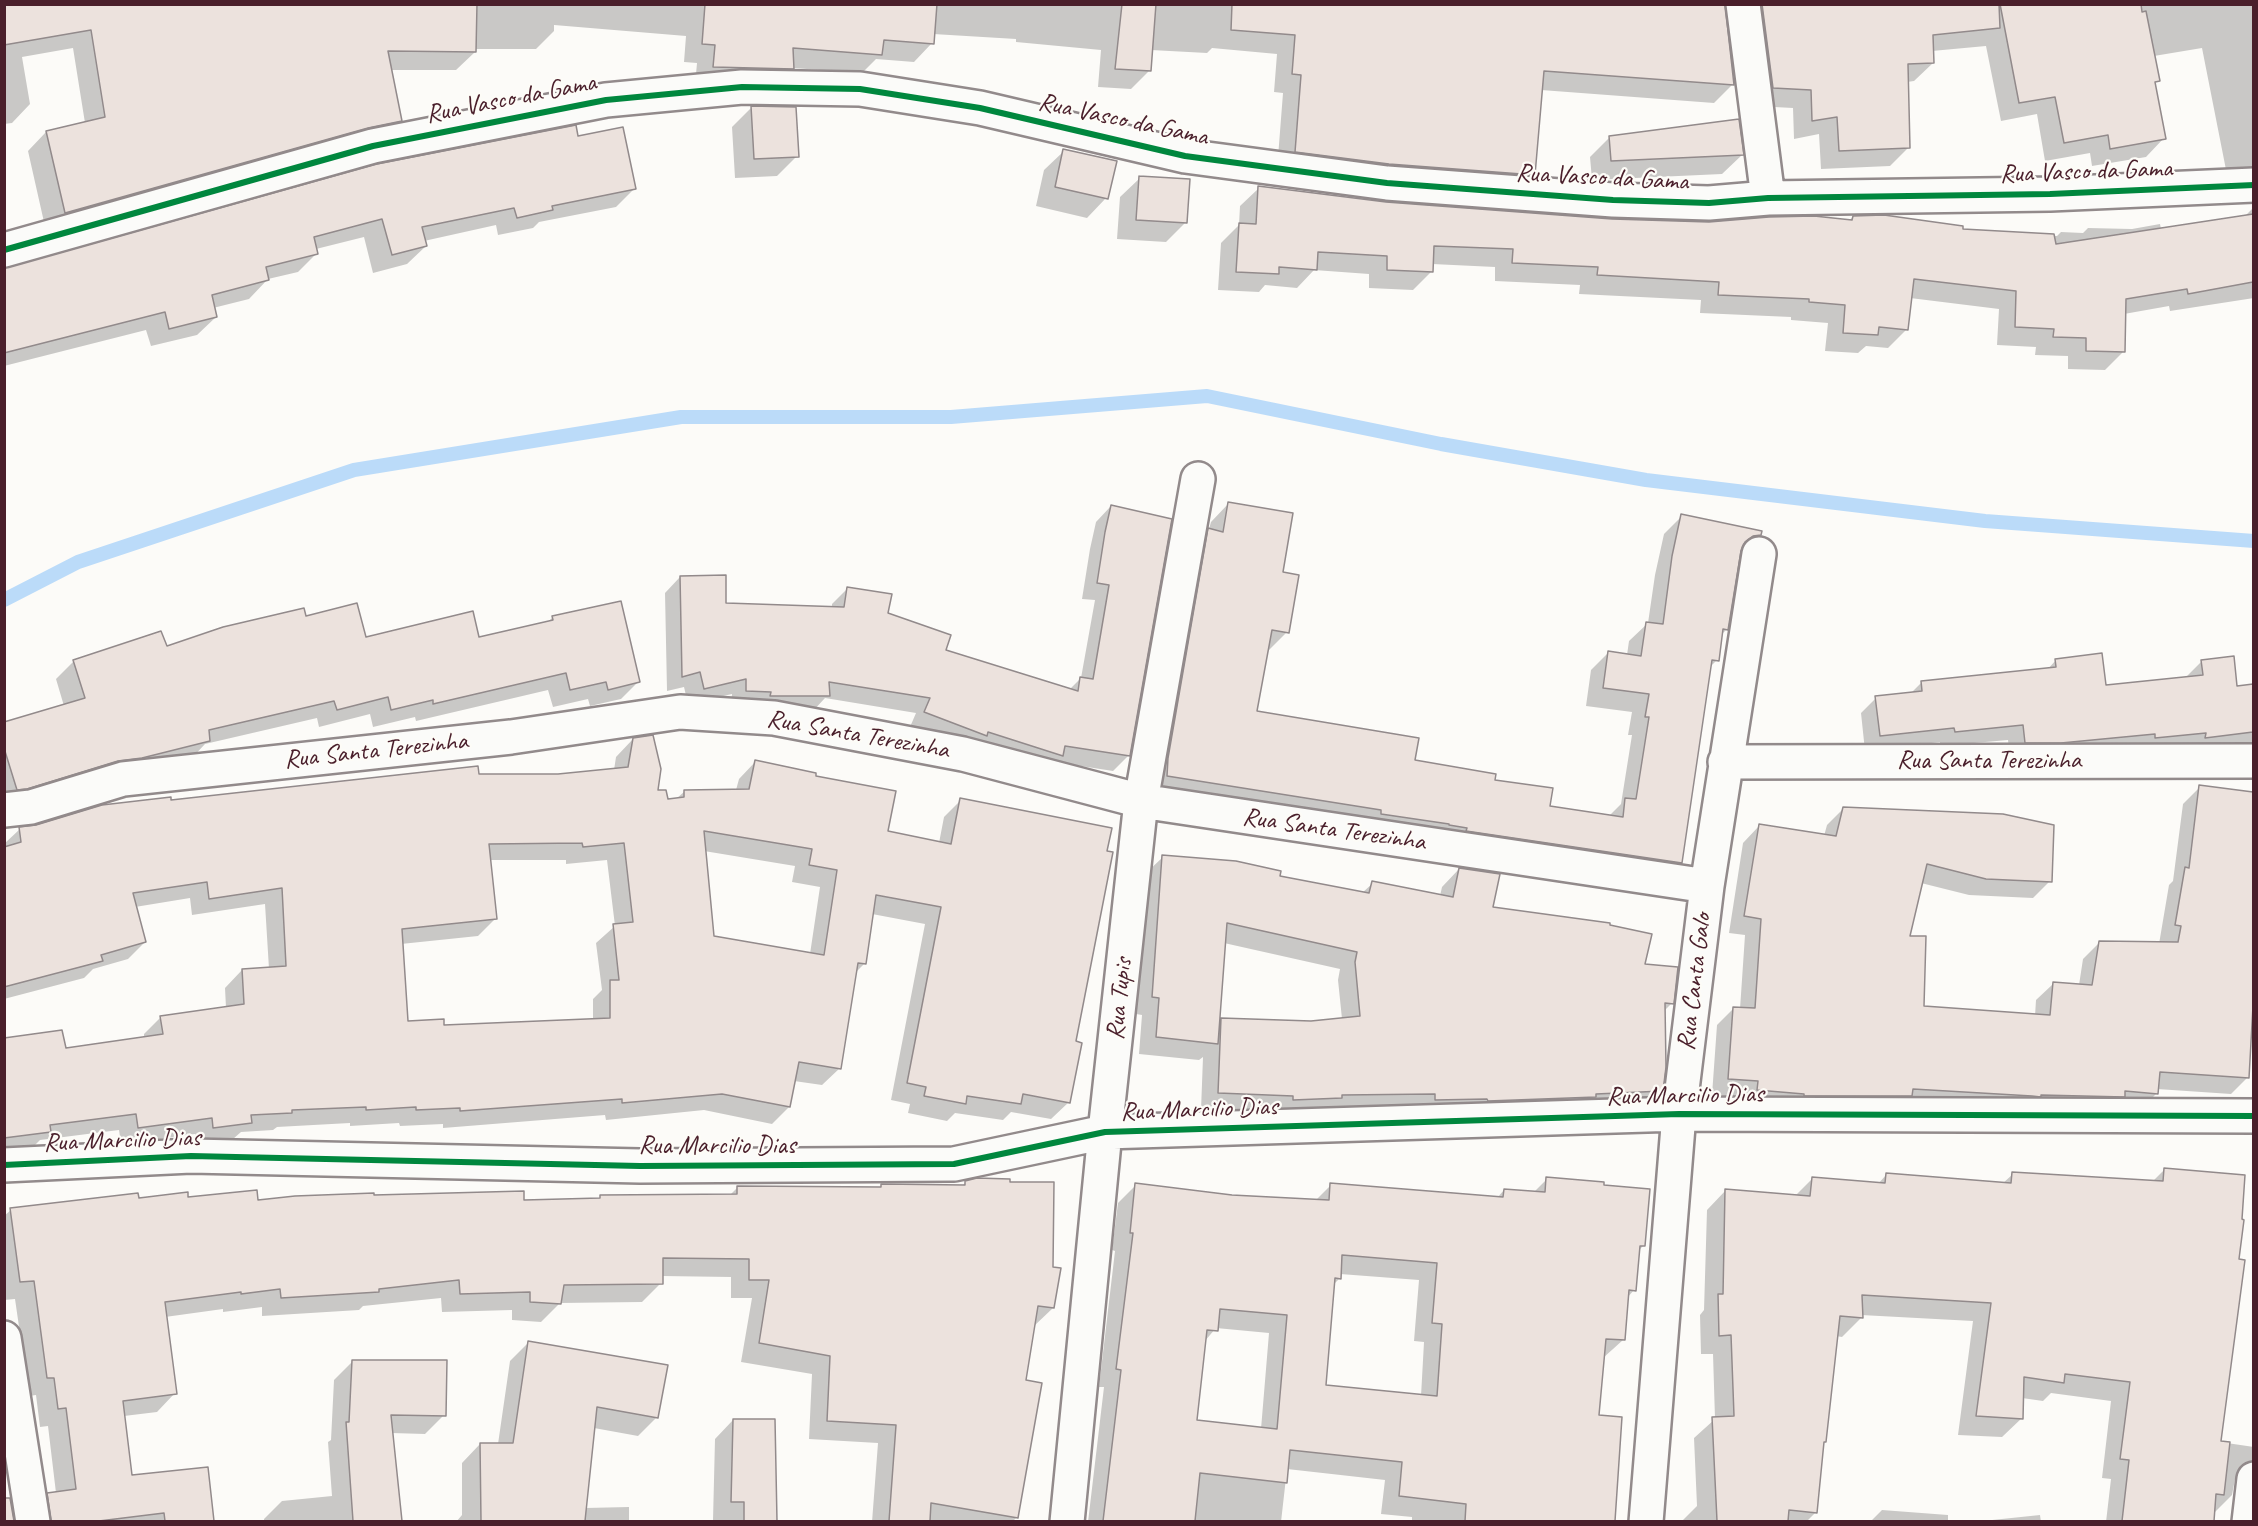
<!DOCTYPE html>
<html>
<head>
<meta charset="utf-8">
<style>
  body { margin:0 }
  #map { position:relative; width:2258px; height:1526px; overflow:hidden; background:#fcfbf8; font-family:Caveat,sans-serif }
  canvas { display:block }
  .frame { position:absolute; inset:0; border:6px solid #4a1f2b; pointer-events:none }
</style>
</head>
<body>
<div id="map">
<canvas width="2258" height="1526"></canvas>
<div class="frame"></div>
</div>
<script>
const c = document.querySelector('canvas').getContext('2d');
c.lineJoin = 'round';
function fillPath(path, color) {
  c.fillStyle = color;
  c.fill(path, 'evenodd');
}
function poly(rows) {
  const path = new Path2D();
  for (const r of rows) {
    path.moveTo(r[0], r[1]);
    for (let i = 2; i < r.length; i += 2) path.lineTo(r[i], r[i + 1]);
  }
  return path;
}
function stroke(path, color, width, dash) {
  c.strokeStyle = color;
  c.lineWidth = width;
  c.lineCap = dash ? 'butt' : 'round';
  c.setLineDash(dash || []);
  c.stroke(path);
}
function drawText(font, color, halo, rows, align = 'center') {
  c.font = font + ' Caveat,sans-serif';
  c.lineWidth = 4.5;
  c.setLineDash([]);
  c.textBaseline = 'middle';
  c.strokeStyle = halo;
  c.fillStyle = color;
  for (const [text, x, y, turn = 0] of rows) {
    c.save();
    c.translate(x, y);
    c.rotate((+turn || 0) * Math.PI / 180);
    c.textAlign = isNaN(turn) ? turn : align;
    if (halo) c.strokeText(text, 0, 0);
    c.fillText(text, 0, 0);
    c.restore();
  }
}
fillPath(poly([
  [4,4,1723,4,1733,84,1714,103,1541,90,1534,175,1515,193,1277,170,1283,93,1274,92,1277,54,1212,48,1207,53,1151,50,1149,71,1131,89,1098,87,1101,50,1016,42,1016,39,933,34,932,43,914,62,876,59,862,73,793,68,774,87,695,85,697,63,684,62,686,36,554,25,554,31,536,49,475,49,475,52,456,70,390,70,400,121,381,139,46,231,28,151,46,132,85,123,73,48,22,57,30,104,12,123,4,124],
  [1728,4,2254,4,2254,200,2229,185,2202,48,2154,56,2158,80,2154,85,2164,138,2146,157,2092,166,2090,153,2045,161,2037,114,2001,121,1986,46,1932,51,1933,63,1914,81,1907,82,1908,148,1890,166,1821,169,1819,134,1794,139,1793,108,1755,106],
  [752,107,797,156,777,176,735,178,732,127],
  [1610,137,1742,155,1722,174,1592,180,1590,157],
  [577,138,635,188,616,207,539,222,533,228,498,235,496,225,424,241,426,246,407,264,373,273,364,237,316,249,317,253,298,272,268,279,249,299,213,308,216,317,197,335,151,346,146,330,4,366,4,270],
  [1064,151,1106,198,1087,218,1036,206,1044,170],
  [1140,178,1185,223,1166,242,1117,239,1120,197],
  [1259,188,1385,203,1612,220,1709,223,1849,221,1853,217,1961,230,2057,236,2061,232,2083,233,2088,228,2132,229,2160,224,2161,229,2245,216,2254,207,2254,298,2170,311,2169,306,2124,314,2124,351,2105,370,2068,369,2068,356,2035,355,2036,347,1997,345,1999,309,1910,298,1907,329,1888,348,1866,346,1858,353,1825,351,1828,323,1791,320,1791,317,1700,313,1701,300,1579,294,1580,285,1495,281,1495,267,1432,264,1432,271,1413,290,1369,288,1369,274,1314,270,1297,288,1265,285,1259,292,1218,290,1221,243,1239,225,1240,206],
  [1229,503,1281,573,1287,632,1269,650,1267,650,1255,712,1414,761,1493,781,1548,808,1608,817,1621,804,1632,735,1628,735,1632,712,1586,706,1591,670,1609,652,1627,655,1629,641,1648,623,1655,575,1664,534,1682,516,1760,535,1742,553,1739,553,1727,629,1721,635,1717,660,1709,668,1681,863,1663,881,1149,793,1191,548,1209,529,1211,522],
  [1111,506,1128,756,1113,771,1055,762,910,727,916,713,825,698,813,711,731,706,732,694,688,704,684,687,667,691,665,593,680,577,725,604,832,608,832,604,848,588,944,651,1069,690,1081,678,1095,600,1082,599,1090,549,1096,522],
  [553,617,639,681,621,699,590,706,588,699,553,707,548,690,416,721,415,717,373,727,370,714,319,727,317,718,205,744,191,759,4,806,4,724,64,706,56,679,73,662,160,633,166,648,304,618,365,639,478,639,547,623],
  [2056,660,2104,687,2187,678,2187,676,2202,661,2236,687,2254,685,2254,745,2010,757,2008,740,1940,746,1940,742,1865,751,1861,713,1876,698,1910,694,1922,682,2047,670],
  [633,739,656,792,667,801,676,799,685,791,736,790,739,779,756,761,814,777,886,833,939,843,944,817,961,800,1075,1043,1069,1102,1051,1119,1011,1112,1003,1120,955,1113,947,1121,908,1113,910,1104,891,1100,925,924,872,914,865,963,855,973,840,1068,822,1085,794,1081,789,1107,772,1124,704,1110,606,1120,605,1115,443,1128,443,1124,400,1126,399,1123,350,1126,350,1123,277,1127,273,1130,241,1132,233,1139,196,1144,195,1134,121,1144,119,1130,40,1140,32,1148,4,1152,4,1039,65,1050,144,1038,144,1034,161,1017,226,1008,225,988,242,970,269,969,265,904,192,915,190,898,135,907,145,942,128,959,93,969,84,978,4,999,4,844,20,829,170,802,478,776,558,775,614,770,616,757],
  [704,851,795,866,792,882,820,887,810,954,713,938],
  [490,860,566,860,566,864,607,860,615,926,596,943,602,990,593,999,593,1020,443,1026,406,1023,401,944,478,936,495,919],
  [2200,787,2254,794,2254,1030,2250,1033,2248,1077,2231,1094,2157,1089,2157,1093,2140,1110,1741,1106,1742,1097,1712,1095,1717,1025,1734,1008,1740,1009,1745,935,1729,933,1743,843,1759,826,1824,836,1827,825,1844,808,2050,881,2033,898,1969,895,1921,883,1908,937,1922,1008,2035,1016,2036,1000,2053,984,2079,985,2083,959,2100,942,2159,944,2169,885,2173,881,2183,804],
  [1163,857,1362,893,1373,883,1440,896,1442,887,1459,869,1492,909,1643,965,1672,1003,1663,1012,1662,1090,1644,1107,1276,1113,1201,1110,1203,1057,1199,1060,1139,1054,1142,1015,1136,1014,1145,874],
  [1224,943,1340,969,1338,980,1342,1019,1311,1022,1221,1019,1218,1023],
  [2165,1169,2220,1442,2254,1447,2254,1519,2246,1483,2235,1479,2232,1495,2213,1514,2213,1522,2106,1522,2111,1479,2102,1478,2111,1401,2051,1393,2043,1401,2022,1398,2022,1418,2002,1437,1958,1435,1973,1321,1861,1315,1861,1318,1842,1337,1836,1336,1816,1512,1806,1522,1681,1522,1697,1506,1694,1438,1715,1419,1713,1354,1701,1354,1700,1315,1704,1310,1707,1210,1726,1190,1795,1196,1812,1179,1878,1184,1886,1175,2002,1184,2013,1174,2152,1182],
  [1547,1179,1644,1245,1638,1251,1634,1290,1627,1298,1623,1340,1603,1358,1598,1417,1621,1418,1612,1522,1412,1522,1412,1517,1381,1514,1385,1480,1287,1469,1281,1522,1088,1522,1104,1387,1099,1387,1115,1251,1112,1250,1118,1203,1136,1185,1232,1196,1315,1201,1331,1185,1497,1198,1504,1190,1533,1193],
  [1340,1274,1419,1280,1414,1341,1424,1342,1421,1396,1325,1387,1333,1285,1340,1278],
  [1216,1328,1269,1333,1261,1429,1195,1422,1204,1342],
  [966,1182,1053,1308,1033,1327,1024,1382,1017,1517,1012,1522,872,1522,878,1443,809,1439,812,1374,741,1362,752,1298,731,1298,731,1277,661,1276,661,1283,642,1302,560,1303,541,1322,512,1320,512,1310,442,1312,441,1298,363,1306,359,1310,262,1316,262,1307,223,1312,223,1309,165,1317,175,1393,157,1412,124,1416,131,1476,207,1468,213,1522,39,1522,38,1512,56,1493,48,1426,40,1427,36,1395,29,1396,15,1299,4,1300,4,1216,11,1210,137,1200,187,1199,256,1201,372,1197,523,1201,599,1199,601,1197,730,1195,738,1187,879,1189,882,1186,962,1186],
  [529,1342,657,1417,638,1436,594,1428,585,1508,629,1507,629,1522,456,1522,462,1515,462,1463,480,1444,498,1444,510,1361],
  [353,1361,444,1415,425,1434,391,1433,400,1522,264,1522,264,1519,282,1501,332,1496,328,1442,331,1440,334,1380],
  [733,1420,773,1421,775,1522,713,1520,715,1439],
  [1882,1510,1948,1515,1948,1522,1870,1522],
  [2040,1515,2041,1522,1973,1522]
]), '#0003');
stroke(poly([
  [4,600,78,562,354,470,681,417,951,417,1207,396,1441,444,1646,480,1985,521,2254,541]
]), '#bbdbf9', 14);
const building = poly([
  [4,4,477,4,476,52,388,51,402,121,368,128,65,213,46,131,105,117,91,30,4,45,4,4],
  [705,4,937,4,934,44,884,40,882,55,793,48,794,69,713,67,715,45,702,44,705,4],
  [1122,4,1156,4,1151,71,1115,69,1122,4],
  [1232,4,1725,4,1734,85,1544,71,1535,175,1389,164,1295,152,1301,75,1292,74,1295,35,1231,30,1232,4],
  [1762,4,1999,4,2000,28,1933,35,1934,63,1908,64,1910,148,1839,151,1837,117,1812,121,1811,90,1773,88,1762,4],
  [2000,4,2141,4,2142,12,2146,11,2160,81,2155,82,2166,139,2110,149,2108,135,2064,143,2055,97,2019,103,2000,4],
  [751,106,796,107,799,157,754,159,751,106],
  [1739,119,1744,155,1611,161,1609,136,1739,119],
  [576,125,578,136,623,127,636,189,552,206,553,210,517,218,514,208,422,227,427,246,392,255,382,219,314,237,318,254,266,267,269,280,212,295,217,317,169,329,165,312,4,353,4,268,377,164,576,125],
  [1063,149,1117,161,1108,199,1055,187,1063,149],
  [1139,176,1190,179,1187,223,1136,220,1139,176],
  [1258,186,1386,202,1612,219,1709,222,1769,217,1814,216,1852,220,1853,216,1884,215,1963,226,1963,229,2054,234,2056,244,2253,214,2253,282,2188,294,2187,289,2126,299,2125,352,2086,351,2086,338,2053,337,2054,329,2015,327,2016,291,1914,279,1908,330,1879,327,1878,335,1843,333,1845,305,1809,302,1809,299,1718,295,1719,282,1597,275,1598,267,1512,263,1513,249,1434,246,1433,272,1387,270,1387,256,1318,252,1317,270,1279,267,1279,274,1236,272,1239,223,1256,224,1258,186],
  [1228,502,1293,513,1283,572,1299,575,1289,633,1272,630,1257,711,1419,738,1415,760,1496,774,1495,780,1553,788,1550,806,1623,817,1625,798,1636,799,1649,717,1645,717,1649,694,1603,688,1608,651,1641,656,1646,622,1663,624,1672,556,1681,514,1762,531,1761,535,1753,536,1745,542,1741,551,1728,630,1723,629,1719,661,1712,660,1682,863,1466,831,1467,828,1449,825,1449,824,1381,814,1381,810,1167,776,1168,758,1208,528,1223,532,1228,502],
  [1111,505,1172,519,1130,756,1065,746,1063,756,988,732,987,736,924,712,930,698,829,682,830,696,770,696,771,692,746,691,746,679,704,689,700,672,682,677,680,576,726,575,726,603,844,607,847,587,892,594,888,613,951,635,946,650,1078,691,1080,677,1093,679,1109,585,1097,583,1105,532,1111,505],
  [621,601,640,682,608,690,606,682,570,690,566,673,433,704,433,700,391,710,388,697,337,710,334,701,209,730,210,741,142,758,118,761,27,789,17,790,4,748,4,722,85,698,73,660,161,631,167,646,223,627,304,608,306,616,357,603,366,637,473,611,479,637,553,620,552,616,621,601],
  [2102,653,2106,685,2203,675,2201,660,2234,656,2237,686,2253,684,2253,732,2205,738,2206,733,2155,738,2155,734,2061,743,2025,743,2023,725,1955,732,1954,728,1880,736,1875,696,1922,691,1921,681,2056,667,2055,659,2102,653],
  [653,735,661,769,658,790,666,790,668,799,684,797,684,790,749,789,755,760,816,773,816,776,896,791,888,831,951,844,960,798,1112,828,1107,851,1113,852,1076,1041,1082,1043,1070,1103,1023,1094,1021,1104,967,1096,966,1104,924,1096,926,1087,907,1083,941,907,876,895,866,964,858,963,841,1069,799,1062,790,1107,722,1094,622,1103,622,1099,460,1111,460,1108,416,1110,416,1107,366,1110,366,1107,292,1110,292,1113,251,1115,252,1123,213,1128,212,1118,138,1128,136,1114,50,1125,51,1132,4,1138,4,1038,62,1030,66,1048,163,1034,160,1016,244,1004,242,969,286,966,282,888,209,899,207,882,133,893,146,942,101,955,103,961,4,987,4,847,21,842,19,827,36,825,102,805,171,797,171,800,478,766,479,774,558,774,628,767,633,738,653,735],
  [704,831,812,849,809,865,837,870,824,955,714,936,704,831],
  [582,843,583,847,624,843,633,922,613,924,619,980,610,980,610,1018,444,1025,444,1019,408,1021,402,929,497,919,489,844,582,843],
  [2199,785,2253,792,2253,1006,2249,1078,2160,1072,2158,1094,2125,1091,2125,1097,2041,1095,2041,1097,2032,1096,1913,1089,1912,1096,1804,1096,1804,1094,1757,1090,1758,1081,1728,1079,1733,1007,1755,1008,1761,919,1744,916,1759,824,1836,836,1843,807,2003,814,2054,825,2052,882,1986,879,1927,864,1910,936,1926,936,1924,1006,2050,1015,2053,982,2092,985,2099,941,2178,942,2181,926,2175,925,2185,867,2189,868,2199,785],
  [1162,855,1236,861,1281,871,1280,876,1369,893,1372,881,1453,897,1459,868,1500,874,1493,907,1610,923,1610,925,1652,934,1645,964,1678,967,1674,1004,1665,1003,1666,1067,1663,1091,1596,1094,1596,1097,1488,1101,1487,1099,1435,1100,1435,1094,1342,1095,1342,1098,1293,1100,1293,1096,1218,1093,1221,1018,1311,1021,1360,1016,1355,962,1357,952,1227,923,1218,1044,1156,1037,1159,998,1152,997,1162,855],
  [2164,1168,2245,1175,2242,1219,2244,1220,2239,1259,2245,1260,2221,1441,2230,1442,2224,1495,2216,1494,2214,1521,2122,1521,2129,1460,2120,1459,2130,1382,2065,1374,2064,1383,2024,1377,2023,1419,1976,1416,1991,1303,1862,1295,1863,1318,1840,1316,1826,1442,1824,1442,1817,1513,1789,1510,1788,1521,1717,1521,1712,1417,1734,1416,1731,1335,1719,1336,1718,1294,1723,1294,1725,1189,1810,1196,1812,1177,1885,1183,1886,1173,2011,1183,2012,1172,2163,1181,2164,1168],
  [1546,1177,1604,1182,1604,1185,1650,1189,1645,1246,1640,1246,1636,1291,1629,1290,1625,1340,1606,1339,1599,1415,1622,1417,1615,1521,1465,1521,1466,1504,1399,1496,1402,1462,1290,1450,1287,1483,1200,1473,1195,1521,1103,1521,1121,1370,1116,1369,1133,1233,1130,1233,1135,1183,1232,1195,1329,1200,1330,1183,1503,1197,1504,1189,1545,1192,1546,1177],
  [1342,1255,1437,1263,1432,1323,1442,1324,1437,1396,1326,1385,1335,1278,1341,1279,1342,1255],
  [1220,1309,1287,1315,1277,1429,1197,1420,1207,1330,1218,1331,1220,1309],
  [977,1178,1010,1179,1010,1182,1054,1182,1053,1267,1061,1268,1054,1308,1038,1306,1026,1380,1042,1383,1018,1518,931,1503,930,1521,889,1521,896,1425,827,1421,830,1356,759,1343,769,1280,749,1280,749,1259,663,1258,663,1284,564,1285,561,1304,530,1302,530,1292,460,1294,459,1280,379,1289,379,1292,281,1298,280,1289,241,1294,241,1292,165,1302,177,1394,123,1401,132,1475,208,1467,214,1521,165,1521,164,1513,99,1521,51,1521,47,1493,76,1489,66,1408,58,1409,54,1378,47,1378,34,1281,20,1282,10,1208,138,1193,139,1198,188,1192,188,1197,257,1190,258,1200,295,1196,374,1193,374,1195,524,1191,524,1200,600,1198,600,1195,737,1194,737,1186,881,1187,881,1184,965,1185,965,1181,977,1178],
  [528,1341,668,1365,658,1418,597,1407,585,1521,481,1521,480,1443,513,1443,528,1341],
  [352,1360,447,1360,446,1416,391,1415,402,1521,353,1521,346,1422,349,1422,352,1360],
  [733,1419,775,1419,777,1521,744,1521,744,1502,731,1502,733,1419],
  [4,1498,10,1498,14,1521,4,1521,4,1498]
]);
fillPath(building, '#ece2dd');
stroke(building, '#928a8b', 1.5);
const minor = poly([
  [1743,4,1768,198],
  [4,250,373,146,606,100,742,87,860,89,980,108,1185,156,1387,183,1613,200,1709,203,1768,198,2050,194,2254,185],
  [1725,762,2254,761],
  [4,810,31,807,123,779,511,737,680,712,774,718,963,754,1141,801,1707,886],
  [4,1165,191,1156,640,1166,954,1164,1105,1132,1679,1114,2254,1116],
  [4,1338,33,1522],
  [1067,1522,1105,1132,1141,801,1198,479],
  [1646,1522,1679,1114,1707,886,1759,554],
  [2249,1522,2254,1479]
]);
stroke(minor, '#928a8b', 38);
stroke(minor, '#fbfbf9', 33);
stroke(poly([
  [4,250,373,146,606,100,742,87,860,89,980,108,1185,156,1387,183,1613,200,1709,203,1768,198,2050,194,2254,185],
  [4,1165,191,1156,640,1166,954,1164,1105,1132,1679,1114,2254,1116]
]), '#00873e', 6);
drawText('26px', '#4a1f2b', '#fdfcf7', [
  ["Rua Vasco da Gama",511,99,-11],
  ["Rua Vasco da Gama",1123,120,12],
  ["Rua Vasco da Gama",2086,172,-2],
  ["Rua Vasco da Gama",1602,178,3],
  ["Rua Santa Terezinha",858,735,10],
  ["Rua Santa Terezinha",376,751,-6],
  ["Rua Santa Terezinha",1989,761],
  ["Rua Santa Terezinha",1334,830,8],
  ["Rua Canta Galo",1695,982,-83],
  ["Rua Tupis",1120,999,-84],
  ["Rua Marcilio Dias",1685,1096,-1],
  ["Rua Marcilio Dias",1199,1110,-2],
  ["Rua Marcilio Dias",122,1141,-2],
  ["Rua Marcilio Dias",717,1146]
]);
</script>
</body>
</html>
